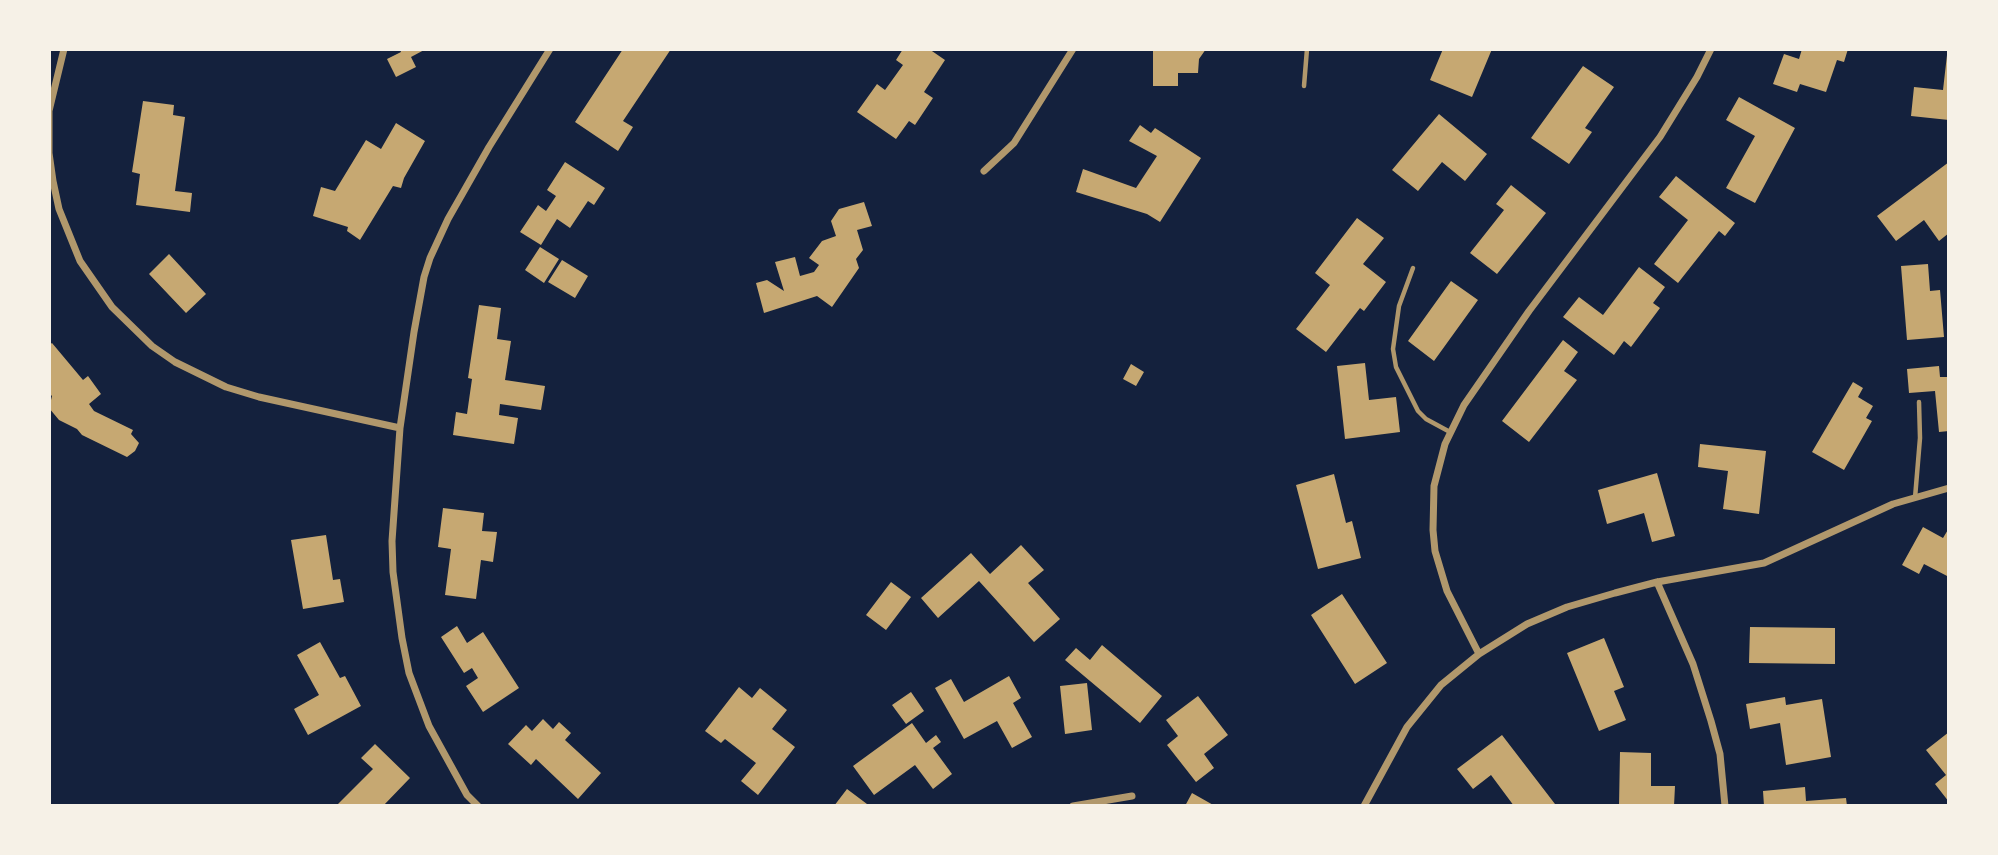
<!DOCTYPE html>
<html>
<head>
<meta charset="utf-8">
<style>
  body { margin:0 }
  #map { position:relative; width:1998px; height:855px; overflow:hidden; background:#14213d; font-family:"Work Sans",sans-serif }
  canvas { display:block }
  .frame { position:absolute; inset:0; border:51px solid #f6f1e7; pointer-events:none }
</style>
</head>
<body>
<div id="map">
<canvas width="1998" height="855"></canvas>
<div class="frame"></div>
</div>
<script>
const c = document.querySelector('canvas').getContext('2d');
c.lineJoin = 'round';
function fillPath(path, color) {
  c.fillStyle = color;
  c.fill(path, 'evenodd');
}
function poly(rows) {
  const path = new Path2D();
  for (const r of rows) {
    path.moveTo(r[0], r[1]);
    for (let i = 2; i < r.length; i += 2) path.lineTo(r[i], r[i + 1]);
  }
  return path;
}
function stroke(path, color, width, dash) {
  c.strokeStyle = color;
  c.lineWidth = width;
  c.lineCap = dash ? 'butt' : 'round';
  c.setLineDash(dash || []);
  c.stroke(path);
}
fillPath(poly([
  [400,49,426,49,411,57,416,67,396,77,387,59,401,52],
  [623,49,671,49,623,121,633,127,618,151,575,122],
  [903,49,929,49,945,60,924,92,933,98,915,125,909,121,896,139,857,112,877,84,885,90,903,65,896,60],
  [1153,49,1206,49,1199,59,1198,73,1178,73,1178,86,1153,86],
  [1443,49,1492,49,1472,97,1430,80],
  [1802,49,1848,49,1844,62,1837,60,1826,92,1800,84,1797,92,1773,84,1784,54,1799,59],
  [1947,55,1949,55,1949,120,1911,116,1914,87,1943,90],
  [1583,66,1614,87,1585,128,1592,132,1569,164,1531,138],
  [1739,97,1795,128,1755,203,1726,188,1755,136,1726,120],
  [143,101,174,105,173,115,185,117,175,191,192,193,190,212,136,205,140,174,132,172],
  [1439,114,1487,154,1465,181,1442,162,1418,191,1392,170],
  [396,123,425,141,404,178,401,188,393,186,360,240,347,231,348,227,313,216,321,187,335,191,366,140,381,149],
  [1140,125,1151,133,1155,128,1201,158,1160,222,1147,214,1076,192,1083,169,1136,188,1157,156,1129,141],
  [565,162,605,188,594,205,588,201,570,228,557,219,541,245,520,232,538,205,546,211,556,196,547,190],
  [1949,162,1949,233,1939,241,1924,220,1896,241,1877,216],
  [1676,176,1735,223,1725,236,1719,231,1678,283,1654,264,1688,220,1659,197],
  [1511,185,1546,213,1497,274,1470,253,1504,210,1496,204],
  [864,202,872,226,857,230,863,250,856,259,859,268,832,307,817,296,764,313,756,283,767,280,784,291,775,262,795,257,800,276,814,272,819,265,809,258,822,241,836,236,831,221,839,209],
  [1357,218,1384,238,1363,264,1386,282,1364,311,1360,308,1326,352,1296,329,1330,285,1315,273],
  [540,247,559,259,544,283,525,270],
  [169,254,206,294,186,313,149,274],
  [562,260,588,276,575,298,548,282],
  [1928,264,1930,291,1940,290,1944,337,1907,340,1901,266],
  [1639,267,1665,287,1653,303,1660,308,1631,347,1624,341,1614,355,1563,317,1579,297,1603,315],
  [1451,281,1478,300,1434,361,1408,341],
  [479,305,501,308,497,339,511,341,505,380,545,386,541,410,500,404,499,415,518,418,514,444,453,435,456,412,467,414,472,379,468,378],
  [1563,340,1578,352,1564,371,1577,380,1529,442,1502,421],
  [52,343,83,380,88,376,101,394,89,404,94,411,133,430,131,434,139,443,135,451,127,457,82,435,77,429,59,420,49,408,52,396,49,393,49,345],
  [1365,363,1369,400,1396,397,1400,432,1345,439,1337,366],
  [1131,364,1144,372,1136,386,1123,379],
  [1939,366,1940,377,1949,377,1949,431,1939,432,1935,391,1909,393,1907,369],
  [1853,382,1863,388,1858,397,1873,406,1866,418,1872,421,1844,470,1812,452],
  [1700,444,1766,451,1759,514,1723,509,1728,471,1698,467],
  [1657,473,1675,536,1652,542,1644,513,1607,524,1598,490],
  [1334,474,1346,523,1352,521,1361,558,1318,569,1296,485],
  [443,508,484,513,482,531,497,532,493,562,481,560,476,599,445,595,451,549,438,547],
  [1923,527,1943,538,1949,528,1949,577,1924,564,1919,574,1902,565],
  [326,535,333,580,340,579,344,602,303,609,291,540],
  [1021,545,1044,570,1028,583,1060,619,1034,642,979,581,938,618,921,598,971,553,990,574],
  [891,582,911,597,886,630,866,615],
  [1342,594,1387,663,1355,684,1311,615],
  [457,626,467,643,483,632,519,688,483,712,466,686,478,678,472,668,464,673,441,637],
  [1750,627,1835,628,1835,664,1749,663],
  [1604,638,1624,687,1614,691,1626,720,1599,731,1567,653],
  [320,642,340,678,345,676,361,706,308,735,294,709,319,695,297,655],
  [1102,645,1162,696,1140,723,1065,660,1076,648,1090,660],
  [1009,676,1021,698,1013,703,1032,737,1012,748,997,721,964,739,935,688,951,679,964,702],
  [1087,683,1092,730,1065,734,1060,686],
  [739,687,752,698,760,688,787,710,772,729,795,747,758,795,741,781,756,763,725,739,721,743,705,731],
  [911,692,924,711,906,724,892,705],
  [1198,696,1228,735,1204,754,1214,768,1196,782,1167,745,1178,736,1166,720],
  [1785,697,1786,705,1822,699,1831,757,1786,765,1780,723,1750,729,1746,704],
  [543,719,553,729,559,722,571,733,565,740,601,773,578,799,536,759,531,765,508,744,526,725,532,731],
  [912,723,926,743,936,735,941,742,933,748,952,774,933,789,915,765,874,795,853,766],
  [1949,732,1949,802,1935,784,1946,775,1926,750],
  [1502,735,1555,804,1553,806,1514,806,1491,775,1473,789,1457,769],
  [375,744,410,778,383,806,336,806,373,769,361,758],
  [1620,752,1651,753,1651,786,1675,786,1674,806,1619,806],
  [1805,787,1806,801,1846,798,1847,806,1764,806,1763,791],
  [847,789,867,804,866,806,834,806],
  [1192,793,1215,806,1185,806]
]), '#c6a872');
stroke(poly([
  [1304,86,1307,49],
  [1413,268,1399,306,1393,349,1396,367,1418,411,1426,419,1450,432],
  [1915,498,1920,438,1919,402]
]), '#b1986c', 4.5);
stroke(poly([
  [64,49,49,111,49,153,53,181,59,209,80,261,112,307,152,346,175,362,226,387,259,397,400,428],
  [984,171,1014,143,1073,49],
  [1657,582,1693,664,1711,721,1720,754,1725,806],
  [1479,654,1447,591,1435,551,1433,530,1434,486,1445,444,1464,405,1529,311,1660,137,1697,77,1711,49],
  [478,806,467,795,429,726,409,673,402,638,393,572,392,541,400,428,414,332,424,277,430,258,448,219,489,147,550,49],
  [1073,806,1132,796],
  [1364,806,1407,727,1441,685,1479,654,1527,624,1567,607,1615,593,1657,582,1764,563,1893,504,1949,488]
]), '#b1986c', 7);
</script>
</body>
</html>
